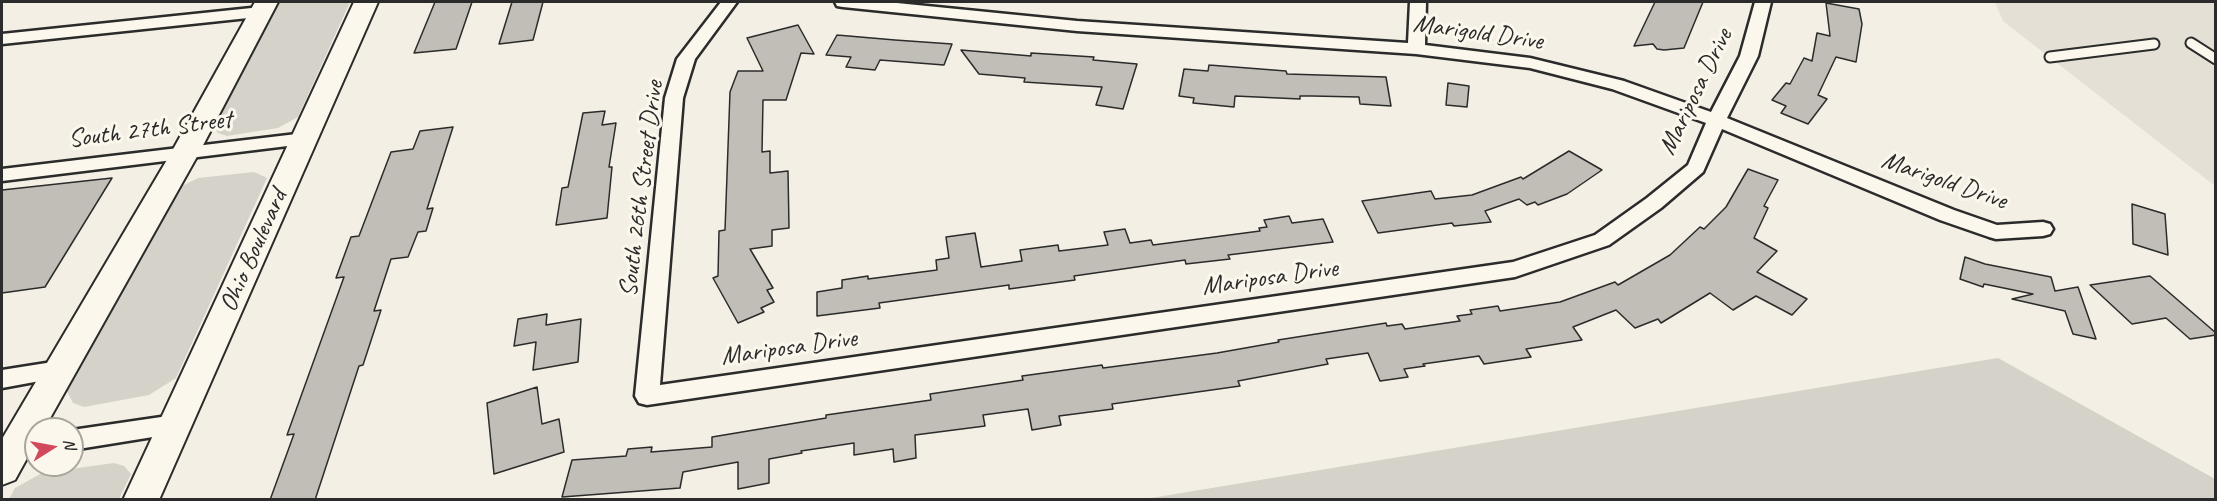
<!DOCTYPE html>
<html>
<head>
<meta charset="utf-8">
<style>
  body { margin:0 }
  #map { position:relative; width:2217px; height:501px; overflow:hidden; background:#f3efe4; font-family:Caveat,sans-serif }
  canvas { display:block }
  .frame { position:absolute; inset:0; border:3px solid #2b2b2b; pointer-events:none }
  .north { position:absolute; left:24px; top:417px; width:60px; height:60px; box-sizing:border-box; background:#fbf7ec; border:2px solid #a8a59f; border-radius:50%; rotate:79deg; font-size:16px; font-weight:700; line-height:24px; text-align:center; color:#2b2b2b }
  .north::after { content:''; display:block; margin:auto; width:21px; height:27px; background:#d1495b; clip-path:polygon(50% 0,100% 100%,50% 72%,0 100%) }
</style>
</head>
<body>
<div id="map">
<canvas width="2217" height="501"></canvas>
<div class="frame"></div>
<div class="north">N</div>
</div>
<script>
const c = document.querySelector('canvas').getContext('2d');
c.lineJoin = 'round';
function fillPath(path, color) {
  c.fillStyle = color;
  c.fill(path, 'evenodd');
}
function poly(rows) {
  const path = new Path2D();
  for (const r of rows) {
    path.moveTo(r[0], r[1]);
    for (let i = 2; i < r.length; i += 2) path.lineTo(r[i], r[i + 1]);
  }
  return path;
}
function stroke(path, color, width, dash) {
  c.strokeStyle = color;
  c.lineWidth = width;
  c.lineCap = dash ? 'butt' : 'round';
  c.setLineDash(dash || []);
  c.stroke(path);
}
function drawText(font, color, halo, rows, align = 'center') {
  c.font = font + ' Caveat,sans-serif';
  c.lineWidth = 6;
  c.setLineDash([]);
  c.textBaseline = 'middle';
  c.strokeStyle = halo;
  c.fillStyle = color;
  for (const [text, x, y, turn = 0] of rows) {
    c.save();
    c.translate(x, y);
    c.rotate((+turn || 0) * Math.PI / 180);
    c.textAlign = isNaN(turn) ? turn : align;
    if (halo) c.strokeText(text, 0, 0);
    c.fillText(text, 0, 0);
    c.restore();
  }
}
fillPath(poly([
  [1995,2,2215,2,2215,186,2003,21]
]), '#e4e0d6');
fillPath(poly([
  [279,2,350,2,298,117,278,128,227,136,218,133,212,125],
  [254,172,267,178,176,378,149,395,84,407,73,403,67,391,178,188,198,178],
  [1998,358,2215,479,2215,499,1145,499],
  [114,463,124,466,131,474,119,499,9,499,15,488,42,473]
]), '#d5d2c9');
const building = poly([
  [435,2,472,2,456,49,414,53,435,2],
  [512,2,543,2,533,40,499,44,512,2],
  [1655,2,1703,2,1684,48,1664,50,1657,49,1653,44,1634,46,1655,2],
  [1826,3,1859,9,1862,24,1856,62,1836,57,1818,95,1827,99,1808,124,1781,113,1786,106,1772,100,1786,83,1790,84,1804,58,1812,61,1817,33,1830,36,1826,3],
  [798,25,814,54,801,53,786,100,763,100,762,152,770,151,770,173,788,171,789,228,772,230,772,246,750,249,773,288,767,290,774,302,761,308,764,312,738,323,713,278,718,276,719,231,725,230,730,92,738,71,763,71,747,38,798,25],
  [837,35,895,40,952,44,944,65,880,60,875,70,846,67,851,57,826,55,837,35],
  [961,50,1031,56,1031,53,1094,57,1093,60,1137,64,1123,109,1096,105,1102,87,1024,82,1025,78,979,74,961,50],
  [1209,65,1286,71,1287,74,1386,77,1391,106,1360,104,1359,97,1312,96,1300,96,1300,99,1235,96,1234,107,1193,103,1194,98,1179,96,1184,69,1208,71,1209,65],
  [1448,83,1469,86,1467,107,1446,105,1448,83],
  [605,111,602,125,616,123,609,167,612,167,607,218,556,225,562,188,568,187,583,113,605,111],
  [453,127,427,209,433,208,426,231,418,232,408,257,391,259,374,311,381,310,363,365,359,366,315,500,270,500,294,434,287,435,344,277,336,278,351,237,359,236,391,152,413,149,420,131,453,127],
  [1569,151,1602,170,1567,194,1538,205,1535,202,1527,205,1519,199,1485,211,1491,222,1454,226,1452,223,1378,233,1362,201,1431,191,1435,199,1472,195,1521,177,1523,179,1569,151],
  [1748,169,1778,180,1764,206,1768,208,1754,238,1777,251,1757,272,1807,299,1792,315,1756,296,1733,310,1710,293,1661,323,1658,319,1635,328,1616,310,1573,327,1582,340,1526,349,1531,357,1484,364,1479,356,1423,364,1425,366,1404,369,1408,377,1380,381,1368,353,1326,359,1328,364,1238,381,1240,386,1112,404,1113,409,1059,416,1061,425,1032,430,1028,409,983,415,985,426,915,435,916,458,894,462,893,449,854,455,854,443,801,451,802,453,769,459,769,483,738,489,738,462,683,472,680,488,562,497,572,460,626,456,628,449,652,447,651,452,712,447,712,437,826,418,826,415,931,400,930,394,1023,380,1022,376,1102,365,1103,368,1217,353,1279,342,1278,340,1386,323,1387,326,1402,324,1405,329,1460,321,1457,316,1472,314,1470,310,1498,306,1500,311,1560,302,1615,282,1618,285,1670,255,1700,227,1704,229,1726,207,1748,169],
  [112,178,45,287,2,293,2,190,112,178],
  [2132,204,2165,214,2168,255,2133,244,2132,204],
  [1289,216,1292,223,1323,219,1333,242,1228,255,1230,259,1186,264,1185,260,1074,276,1075,280,1009,289,1009,285,879,303,880,308,817,316,817,292,842,288,842,280,868,276,868,279,937,270,936,260,949,258,946,237,975,233,981,267,1022,261,1020,250,1058,245,1059,251,1108,245,1104,232,1125,229,1130,243,1151,240,1153,245,1260,231,1259,228,1267,227,1264,220,1289,216],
  [1965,257,1985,264,2051,277,2055,291,2078,287,2096,339,2073,334,2065,311,2012,299,2033,294,1984,284,1983,287,1960,279,1965,257],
  [2150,276,2216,333,2216,335,2190,339,2166,318,2132,324,2090,285,2150,276],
  [547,314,546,325,581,319,578,362,533,370,536,342,514,346,518,319,547,314],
  [537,387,542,424,559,419,564,452,494,474,487,403,537,387]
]);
fillPath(building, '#c0beb6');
stroke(building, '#2b2b2b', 1.5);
const lane = poly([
  [2191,43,2216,59],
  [2050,57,2154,44]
]);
const street = poly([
  [721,2,737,2,695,59,683,98,660,385,1513,262,1595,235,1647,198,1688,165,1706,123,1612,89,1530,68,1416,54,1077,31,843,7,837,6,835,2,887,2,1077,21,1408,43,1410,2,1426,2,1425,45,1530,58,1624,81,1711,112,1740,56,1755,2,1771,2,1758,56,1727,118,1954,210,1997,225,2043,222,2050,224,2053,229,2050,234,2043,236,1996,239,1989,237,1940,220,1722,129,1703,172,1661,208,1609,245,1515,277,647,405,639,403,635,396,665,98,677,59,721,2],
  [261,7,269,12,267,16,2,44,2,34,261,7],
  [305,133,312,135,314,139,312,143,2,181,2,169,305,133],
  [59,361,67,364,71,370,67,376,2,388,2,370,59,361],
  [175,415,184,418,187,425,184,432,72,450,72,430,175,415]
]);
const secondary = poly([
  [255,2,278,2,199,153,44,429,36,429,36,442,15,480,2,485,2,439,171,153,255,2],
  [354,2,378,2,159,500,123,500,354,2]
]);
stroke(lane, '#2b2b2b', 13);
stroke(street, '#2b2b2b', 5);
stroke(secondary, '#2b2b2b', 4);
stroke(lane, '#fbf7ec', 9);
fillPath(street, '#fbf7ec');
fillPath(secondary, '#fbf7ec');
drawText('26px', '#2b2b2b', '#fbf7ec', [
  ["Marigold Drive",1478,33,8],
  ["Mariposa Drive",1696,92,-64],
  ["South 27th Street",150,130,-7],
  ["Marigold Drive",1944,181,19],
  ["South 26th Street Drive",642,189,-83],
  ["Ohio Boulevard",254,251,-66],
  ["Mariposa Drive",1270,278,-8],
  ["Mariposa Drive",789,348,-8]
]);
</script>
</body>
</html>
